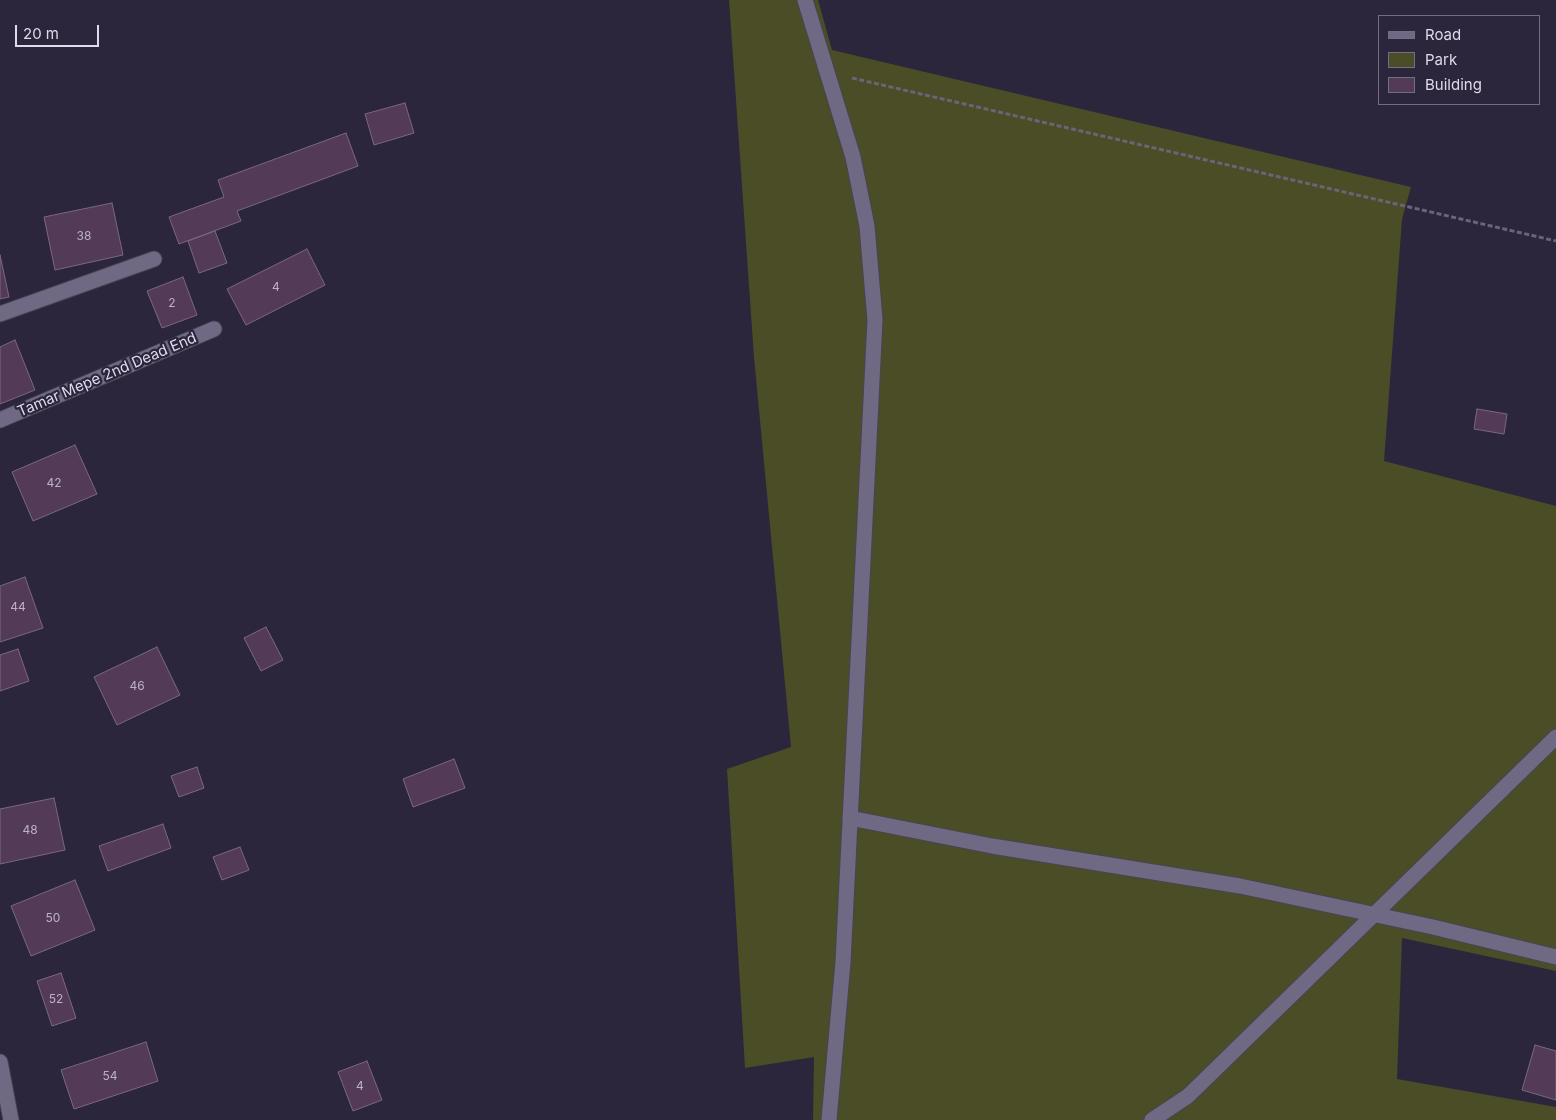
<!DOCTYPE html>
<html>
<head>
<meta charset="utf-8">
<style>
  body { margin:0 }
  #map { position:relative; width:1556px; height:1120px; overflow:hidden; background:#2c263c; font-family:Inter,sans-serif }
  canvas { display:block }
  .legend { position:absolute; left:1378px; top:15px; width:162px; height:90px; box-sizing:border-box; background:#2c263c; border:1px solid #736e82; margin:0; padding:6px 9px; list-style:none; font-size:15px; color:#dedbea }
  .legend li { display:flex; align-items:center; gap:10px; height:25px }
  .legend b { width:25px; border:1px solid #736e82 }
  .scale { position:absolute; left:15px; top:25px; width:84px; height:22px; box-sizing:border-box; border:2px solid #dedbea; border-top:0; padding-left:6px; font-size:15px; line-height:18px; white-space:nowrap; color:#dedbea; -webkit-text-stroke:4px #2c263c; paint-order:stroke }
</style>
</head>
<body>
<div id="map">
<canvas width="1556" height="1120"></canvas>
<ul class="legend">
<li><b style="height:6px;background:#706983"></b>Road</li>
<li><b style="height:14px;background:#4a4d26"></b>Park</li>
<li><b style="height:14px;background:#533a57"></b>Building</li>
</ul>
<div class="scale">20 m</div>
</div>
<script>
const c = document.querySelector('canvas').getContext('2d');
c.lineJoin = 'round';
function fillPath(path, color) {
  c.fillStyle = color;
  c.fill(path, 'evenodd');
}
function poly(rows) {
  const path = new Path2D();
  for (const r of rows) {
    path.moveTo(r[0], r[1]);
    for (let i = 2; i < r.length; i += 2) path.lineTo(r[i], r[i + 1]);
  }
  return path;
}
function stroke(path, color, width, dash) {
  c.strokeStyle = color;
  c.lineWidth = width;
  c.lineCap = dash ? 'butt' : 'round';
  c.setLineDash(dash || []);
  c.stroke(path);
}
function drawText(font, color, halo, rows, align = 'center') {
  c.font = font + ' Inter,sans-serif';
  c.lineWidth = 4.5;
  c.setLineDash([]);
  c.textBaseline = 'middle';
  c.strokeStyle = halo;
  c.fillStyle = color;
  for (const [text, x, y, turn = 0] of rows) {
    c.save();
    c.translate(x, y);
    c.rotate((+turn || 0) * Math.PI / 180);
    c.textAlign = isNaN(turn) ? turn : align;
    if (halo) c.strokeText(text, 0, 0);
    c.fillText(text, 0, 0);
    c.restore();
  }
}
fillPath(poly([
  [729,0,818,0,832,50,1411,187,1402,219,1384,461,1556,506,1556,971,1402,938,1397,1079,1556,1107,1556,1120,813,1120,814,1057,745,1068,727,769,791,747,754,357]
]), '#4a4d26');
const building = poly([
  [405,103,414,133,374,145,365,114,405,103],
  [346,133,358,166,237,211,241,221,179,244,169,217,224,197,218,180,346,133],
  [112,203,123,255,55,270,44,217,112,203],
  [215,231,227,263,199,273,188,241,215,231],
  [307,249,325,285,246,325,227,289,307,249],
  [0,255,9,297,0,299,0,255],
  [183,277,197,315,162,328,147,291,183,277],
  [15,340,35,390,0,404,0,347,15,340],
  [1477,409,1507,414,1504,434,1474,429,1477,409],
  [75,445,97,494,33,521,12,472,75,445],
  [25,577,43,628,0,642,0,586,25,577],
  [266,627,283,660,261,671,244,638,266,627],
  [157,647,180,695,117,725,94,677,157,647],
  [18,649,29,681,0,691,0,655,18,649],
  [454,759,465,788,413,807,403,779,454,759],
  [197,767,204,788,179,797,171,776,197,767],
  [54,798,65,850,0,864,0,809,54,798],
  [163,824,171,848,108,871,99,846,163,824],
  [240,847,249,870,222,880,213,857,240,847],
  [75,880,95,930,31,956,11,906,75,880],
  [61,973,76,1018,52,1026,37,981,61,973],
  [146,1042,158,1081,74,1109,61,1070,146,1042],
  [1535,1045,1556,1051,1556,1100,1522,1090,1535,1045],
  [367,1061,382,1100,353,1111,338,1072,367,1061]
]);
fillPath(building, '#533a57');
stroke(building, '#7b687e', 1);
const minor = poly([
  [805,0,853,157,867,226,875,320,843,962,829,1120],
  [0,314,154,259],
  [0,420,214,329],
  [850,818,992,846,1240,886,1433,927,1556,957],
  [0,1062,11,1120],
  [1152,1120,1188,1096,1556,737]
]);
stroke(minor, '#494356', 17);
stroke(poly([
  [852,78,1556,241]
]), '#696478', 3, [5, 2.5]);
stroke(minor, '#706983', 15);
drawText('12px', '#bbb3c5', null, [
  ["38",84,236],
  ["4",276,287],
  ["2",172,303],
  ["42",54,483],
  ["44",18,607],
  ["46",137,686],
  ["48",30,830],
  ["50",53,918],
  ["52",56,999],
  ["54",110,1076],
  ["4",360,1086]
]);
drawText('15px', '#dedbea', '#2c263c', [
  ["Tamar Mepe 2nd Dead End",107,375,-23]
]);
</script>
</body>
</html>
